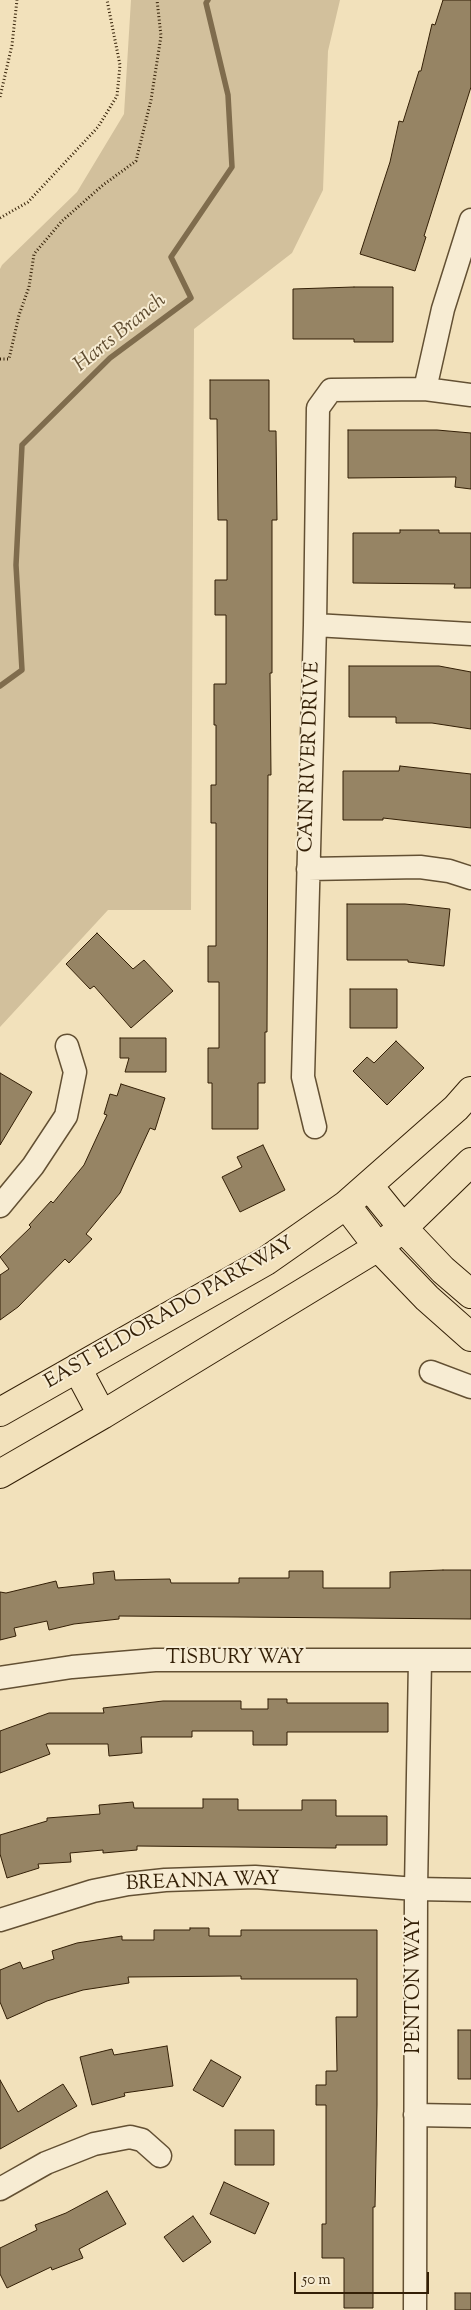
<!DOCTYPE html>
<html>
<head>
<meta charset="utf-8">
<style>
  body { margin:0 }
  #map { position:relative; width:471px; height:2310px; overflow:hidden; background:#f2e1bb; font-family:"Sorts Mill Goudy",serif }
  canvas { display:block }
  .scale { position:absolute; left:294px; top:2272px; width:135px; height:22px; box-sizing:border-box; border:2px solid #331f06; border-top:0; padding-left:6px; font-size:15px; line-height:18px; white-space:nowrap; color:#331f06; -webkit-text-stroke:4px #f7ecd3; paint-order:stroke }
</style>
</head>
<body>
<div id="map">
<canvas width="471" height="2310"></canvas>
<div class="scale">50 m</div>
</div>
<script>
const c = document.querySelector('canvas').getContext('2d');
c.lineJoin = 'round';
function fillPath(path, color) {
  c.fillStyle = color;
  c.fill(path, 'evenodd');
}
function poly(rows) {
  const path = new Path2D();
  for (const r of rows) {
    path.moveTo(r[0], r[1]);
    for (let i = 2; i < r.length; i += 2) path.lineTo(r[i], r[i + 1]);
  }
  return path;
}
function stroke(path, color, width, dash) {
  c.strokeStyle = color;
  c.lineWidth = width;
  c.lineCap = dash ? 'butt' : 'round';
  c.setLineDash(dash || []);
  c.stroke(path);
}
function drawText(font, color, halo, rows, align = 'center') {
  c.font = font + ' "Sorts Mill Goudy",serif';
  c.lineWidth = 4;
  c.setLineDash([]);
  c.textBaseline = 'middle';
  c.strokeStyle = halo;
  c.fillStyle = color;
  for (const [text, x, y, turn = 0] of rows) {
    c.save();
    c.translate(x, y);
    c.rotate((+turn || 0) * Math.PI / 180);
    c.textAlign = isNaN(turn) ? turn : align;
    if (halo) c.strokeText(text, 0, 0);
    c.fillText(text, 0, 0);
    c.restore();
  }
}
fillPath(poly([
  [131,0,340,0,328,51,323,190,292,253,194,329,191,910,108,910,0,1027,0,269,2,265,77,192,124,114]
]), '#d2c09c');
stroke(poly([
  [0,686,22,670,16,565,22,445,110,358,191,298,171,257,232,167,228,95,206,3,208,0]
]), '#7f6c4d', 5.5);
const building = poly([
  [443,0,471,0,471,87,424,236,426,237,415,271,360,254,390,162,399,121,403,122,419,71,421,71,432,24,435,25,443,0],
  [354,287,393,287,393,342,354,342,354,339,293,339,293,289,354,287],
  [210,380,269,380,269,431,276,431,277,520,272,520,272,673,270,673,271,775,268,775,267,1032,265,1032,265,1083,258,1083,258,1129,212,1129,212,1083,208,1083,208,1048,219,1048,219,982,208,982,208,946,216,946,216,823,211,823,211,785,216,785,216,725,214,725,214,684,226,684,226,615,215,615,215,580,227,580,227,520,218,520,217,419,210,419,210,380],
  [348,430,437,430,471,433,471,489,455,487,456,477,348,478,348,430],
  [400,530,439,530,439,533,471,533,471,588,454,588,455,584,353,583,353,533,400,533,400,530],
  [349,666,439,666,471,672,471,729,432,723,396,723,396,717,349,717,349,666],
  [400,766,471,774,471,828,383,818,383,820,343,820,343,771,399,771,400,766],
  [347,904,405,904,450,909,444,966,408,962,408,960,347,960,347,904],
  [97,933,133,969,144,960,173,991,131,1028,94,986,90,989,66,964,97,933],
  [350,989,397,989,397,1028,350,1028,350,989],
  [120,1038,166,1038,166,1072,125,1072,129,1058,120,1058,120,1038],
  [396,1041,424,1068,387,1105,353,1071,367,1057,374,1063,396,1041],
  [0,1073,32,1092,0,1145,0,1073],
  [121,1084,165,1098,155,1130,150,1128,120,1193,86,1234,92,1239,69,1263,65,1259,18,1307,0,1320,0,1275,9,1269,0,1257,31,1227,29,1225,51,1201,53,1203,84,1165,107,1115,104,1114,110,1094,117,1096,121,1084],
  [263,1145,285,1190,240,1212,222,1177,242,1167,237,1157,263,1145],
  [443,1570,471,1570,471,1619,119,1616,119,1619,74,1624,49,1630,47,1621,14,1628,16,1636,0,1640,0,1592,6,1593,56,1581,58,1588,94,1584,93,1573,114,1571,115,1580,170,1579,171,1583,239,1583,239,1578,289,1578,289,1571,323,1571,323,1588,390,1588,390,1572,443,1570],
  [268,1699,287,1699,287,1703,388,1703,388,1732,287,1732,287,1745,253,1745,253,1731,192,1731,192,1737,141,1737,142,1753,109,1756,108,1744,46,1744,50,1754,0,1773,0,1731,49,1713,104,1713,103,1708,163,1701,241,1701,241,1709,268,1709,268,1699],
  [203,1799,238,1799,238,1810,302,1810,302,1800,336,1800,336,1816,387,1816,387,1845,336,1845,336,1848,137,1846,137,1850,103,1853,103,1850,70,1853,71,1862,38,1864,39,1868,7,1878,0,1854,0,1835,47,1821,47,1818,100,1814,99,1805,133,1802,134,1808,203,1808,203,1799],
  [190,1928,209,1928,209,1936,241,1936,241,1930,377,1930,377,2105,375,2207,373,2207,373,2308,344,2308,344,2258,322,2258,322,2224,326,2224,326,2105,316,2105,316,2085,326,2085,326,2071,337,2071,336,2017,357,2017,357,1979,241,1979,241,1976,128,1977,129,1983,83,1990,47,2001,7,2019,0,2002,0,1970,20,1962,23,1969,54,1959,52,1951,77,1943,122,1936,122,1940,154,1940,154,1930,190,1930,190,1928],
  [458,2030,471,2030,471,2079,458,2079,458,2030],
  [167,2046,173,2086,124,2093,125,2096,92,2105,80,2057,112,2049,114,2055,167,2046],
  [211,2060,241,2077,223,2107,193,2090,211,2060],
  [0,2080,18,2112,63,2084,77,2106,0,2149,0,2080],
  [235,2130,274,2130,274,2165,235,2165,235,2130],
  [224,2182,269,2203,255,2234,210,2214,224,2182],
  [107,2191,126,2224,79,2249,83,2258,52,2270,51,2267,7,2288,0,2274,0,2248,37,2230,35,2225,66,2213,107,2191],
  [193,2216,211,2242,183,2262,164,2237,193,2216],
  [455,2293,471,2293,471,2310,455,2310,455,2293]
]);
fillPath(building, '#968464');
stroke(building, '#331f06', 1);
const minor = poly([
  [425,389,443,309,471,220],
  [315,625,471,634],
  [308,869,420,867,449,871,471,878],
  [315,1127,303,1077,315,625,318,408,331,390,425,389,471,395],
  [0,1206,33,1166,66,1116,75,1072,67,1046],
  [431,1372,471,1387],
  [0,1678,72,1667,155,1660,471,1660],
  [0,1920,93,1891,128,1884,165,1880,255,1877,416,1889,471,1890],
  [415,2115,471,2116],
  [0,2189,46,2163,94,2144,130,2137,142,2140,160,2156],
  [415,2310,416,1889,420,1660]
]);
const major = poly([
  [369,1186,403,1228,443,1270,471,1294],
  [346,1205,378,1247,427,1298,471,1337],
  [77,1368,102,1415],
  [0,1412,266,1261,346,1205,456,1108,471,1091],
  [0,1474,102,1415,378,1247,403,1228,471,1162]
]);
stroke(minor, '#635033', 25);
stroke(major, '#331f06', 30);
stroke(poly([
  [0,97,12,45,17,0],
  [0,218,28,202,98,127,117,96,120,65,107,0],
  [0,359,9,359,19,315,29,287,34,254,62,221,103,185,136,161,151,100,161,36,157,0]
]), '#331f06', 3, [1, 2.5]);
stroke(minor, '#f7ecd3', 22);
stroke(major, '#f2e1bb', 28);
drawText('20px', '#331f06', '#f7ecd3', [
  ["CAIN RIVER DRIVE",311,757,-88],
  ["EAST ELDORADO PARKWAY",170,1314,-30],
  ["TISBURY WAY",235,1660],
  ["BREANNA WAY",203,1883,-2],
  ["PENTON WAY",416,1985,-90]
]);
drawText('italic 21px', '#5f4c30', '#f7ecd3', [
  ["Harts Branch",121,334,-39]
]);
</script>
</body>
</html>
